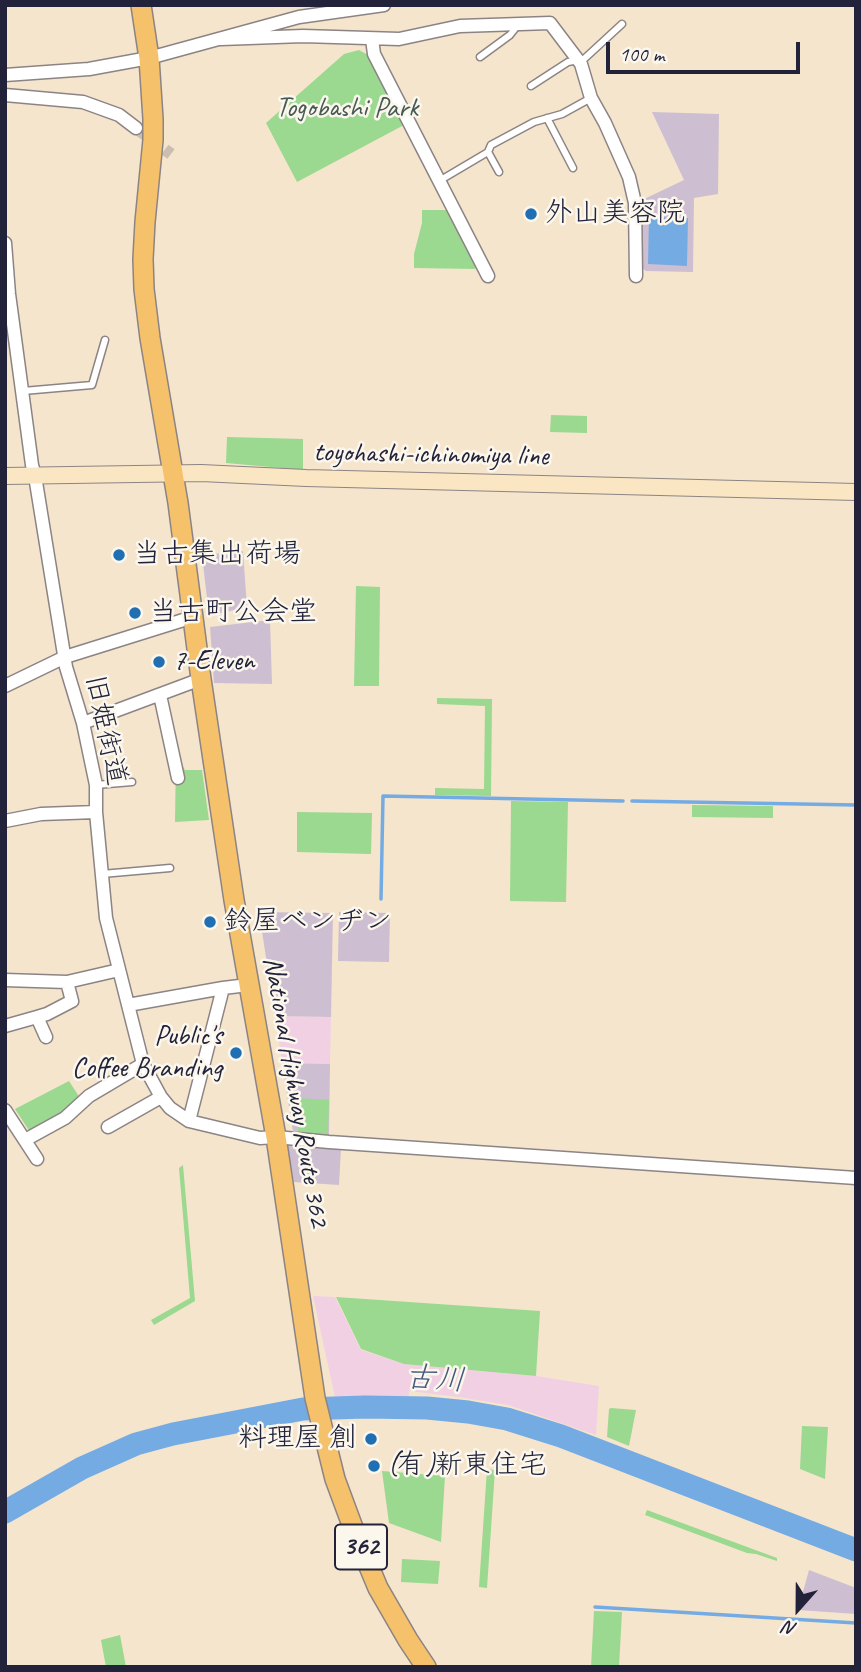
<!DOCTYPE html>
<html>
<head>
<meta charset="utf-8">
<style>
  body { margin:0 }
  #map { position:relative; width:861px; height:1672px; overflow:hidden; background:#f5e5cd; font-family:Caveat,sans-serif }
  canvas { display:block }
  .frame { position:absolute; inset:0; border:7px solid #22223b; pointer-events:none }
  .north { position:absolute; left:763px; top:1574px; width:70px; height:70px; -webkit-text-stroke:5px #fbf7ec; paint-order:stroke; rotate:201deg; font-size:19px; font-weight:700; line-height:28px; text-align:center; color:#22223b }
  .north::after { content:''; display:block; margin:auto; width:24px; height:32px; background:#22223b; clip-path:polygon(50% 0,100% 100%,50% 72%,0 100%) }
  .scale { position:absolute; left:606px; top:42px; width:194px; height:32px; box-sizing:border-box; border:4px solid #22223b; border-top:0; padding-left:9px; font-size:21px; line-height:24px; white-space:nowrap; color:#22223b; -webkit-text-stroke:5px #fbf7ec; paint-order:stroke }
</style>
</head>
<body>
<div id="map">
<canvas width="861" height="1672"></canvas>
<div class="frame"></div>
<div class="north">N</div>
<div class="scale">100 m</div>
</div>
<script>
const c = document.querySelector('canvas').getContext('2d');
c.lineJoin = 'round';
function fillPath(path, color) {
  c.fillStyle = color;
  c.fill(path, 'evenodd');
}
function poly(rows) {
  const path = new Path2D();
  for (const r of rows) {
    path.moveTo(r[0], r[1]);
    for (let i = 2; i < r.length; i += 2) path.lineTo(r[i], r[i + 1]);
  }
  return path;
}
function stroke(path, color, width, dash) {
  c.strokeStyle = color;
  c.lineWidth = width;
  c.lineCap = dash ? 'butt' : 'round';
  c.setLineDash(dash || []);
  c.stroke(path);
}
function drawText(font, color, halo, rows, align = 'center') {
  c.font = font + ' Caveat,"Klee One",sans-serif';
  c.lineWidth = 5;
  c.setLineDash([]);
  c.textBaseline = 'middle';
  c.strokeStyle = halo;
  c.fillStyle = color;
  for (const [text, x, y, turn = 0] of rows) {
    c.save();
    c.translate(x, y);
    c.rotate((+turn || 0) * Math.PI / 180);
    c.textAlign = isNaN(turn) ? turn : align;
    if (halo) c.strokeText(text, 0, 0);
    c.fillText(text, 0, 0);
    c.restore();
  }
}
fillPath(poly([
  [275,1016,331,1017,330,1064,282,1063],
  [313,1296,335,1297,361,1350,404,1364,536,1376,599,1386,596,1435,508,1405,458,1397,409,1391,408,1402,336,1402]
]), '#f1d0e3');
fillPath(poly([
  [652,112,719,114,718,194,694,198,693,272,646,271,642,268,642,209,640,201,684,180],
  [243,551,247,607,209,616,202,555],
  [270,620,272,684,214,683,210,627],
  [259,912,333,913,331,1017,275,1016],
  [339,912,390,913,389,962,338,961],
  [282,1063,330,1064,329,1135,293,1132],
  [287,1144,341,1148,339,1185,294,1182],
  [809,1570,856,1588,856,1614,798,1610]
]), '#cebed1');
fillPath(poly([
  [359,50,368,55,404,125,297,182,266,123,344,54],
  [422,210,448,210,476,266,475,269,414,268,414,254,422,223],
  [551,415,587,416,587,433,550,432],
  [227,437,303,439,303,470,226,463],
  [356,586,380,587,379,686,354,686],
  [437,698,492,699,491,796,435,795,435,788,484,789,485,706,437,704],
  [176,755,185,770,202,770,209,820,175,822],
  [511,801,568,802,566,902,510,901],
  [692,805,773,806,773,818,692,817],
  [297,812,372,813,371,854,297,852],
  [69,1081,80,1098,63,1115,30,1132,15,1109],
  [298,1098,329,1100,328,1135,298,1132],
  [183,1165,195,1301,154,1325,151,1320,190,1298,179,1168],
  [336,1297,540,1311,536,1376,404,1364,361,1349],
  [611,1408,636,1410,629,1446,607,1437,609,1409],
  [802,1426,828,1427,825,1479,800,1469],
  [487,1469,495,1470,487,1588,479,1587],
  [382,1471,445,1476,441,1542,389,1523],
  [647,1510,777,1558,777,1561,756,1554,747,1553,645,1515],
  [402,1559,440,1561,438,1584,401,1582],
  [594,1611,622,1612,619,1667,591,1667],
  [120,1635,126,1667,106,1667,101,1640]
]), '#9ad98f');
fillPath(poly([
  [649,217,688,218,687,266,648,264]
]), '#75abe3');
stroke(poly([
  [632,801,856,805],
  [381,899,383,796,623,801],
  [595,1607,856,1623]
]), '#75abe3', 3.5);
stroke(poly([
  [5,1512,82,1468,136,1444,173,1434,303,1409,365,1407,427,1408,468,1412,507,1419,561,1436,856,1550]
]), '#75abe3', 23);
stroke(poly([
  [136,128,171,154]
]), '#cbbeb0', 12, [12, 6]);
const service = poly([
  [480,57,510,35,518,25],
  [531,86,568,62,584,59,622,24],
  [547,118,573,168],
  [488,152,499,172],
  [439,181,488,152,491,145,534,122,562,114,591,98],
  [23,391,92,385,105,340],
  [96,785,132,782],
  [102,874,170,868]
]);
const minor = poly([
  [221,39,303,36,399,39,460,26,550,23,581,64,591,98,605,123,629,177,635,203,636,276],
  [372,39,374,54,488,276],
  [5,75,89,69,149,58,299,17,384,5],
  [5,95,83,102,119,115,136,128],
  [5,243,9,294,32,465,35,476,66,667,83,723,96,785,96,812,106,918,143,1064,161,1097,170,1108,189,1121,260,1138,276,1137,329,1142,856,1178],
  [5,686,65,657,193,617],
  [160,695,178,778],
  [83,723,201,679],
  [5,821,41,814,96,812],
  [5,980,67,982,119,970],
  [128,1005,223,988,248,985],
  [5,1026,37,1017],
  [46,1037,37,1017,47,1014,72,1001,67,982],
  [5,1110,37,1159],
  [189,1121,223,988],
  [108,1127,161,1097],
  [25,1140,65,1118,89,1096,143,1064]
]);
const secondary = poly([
  [5,476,201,473,306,478,856,492]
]);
const trunk = poly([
  [141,5,149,58,153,119,153,140,145,222,143,259,144,289,150,338,178,503,201,679,234,900,276,1137,315,1398,335,1479,355,1533,378,1588,408,1640,426,1667]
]);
stroke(service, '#8c8484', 9);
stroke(minor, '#8c8484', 15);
stroke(secondary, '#8c8484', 18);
stroke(trunk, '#8c8484', 22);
stroke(service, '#fff', 6);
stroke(minor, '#fff', 12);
stroke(secondary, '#fbe6c4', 16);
stroke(trunk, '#f5c16b', 19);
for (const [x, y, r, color] of [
  [531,214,7,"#1f6fb2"],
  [119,555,7,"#1f6fb2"],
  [135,613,7,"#1f6fb2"],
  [159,662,7,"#1f6fb2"],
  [210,922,7,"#1f6fb2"],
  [236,1053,7,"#1f6fb2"],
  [371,1439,7,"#1f6fb2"],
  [374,1466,7,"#1f6fb2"]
]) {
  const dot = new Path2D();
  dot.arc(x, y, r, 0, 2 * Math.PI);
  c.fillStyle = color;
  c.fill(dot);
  stroke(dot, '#fbf7ec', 2.5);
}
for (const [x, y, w] of [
  [361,1547,52]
]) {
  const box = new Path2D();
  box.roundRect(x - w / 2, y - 22.5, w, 45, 5);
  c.fillStyle = '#fbf7ec';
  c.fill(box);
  stroke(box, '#22223b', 2);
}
drawText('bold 26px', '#22223b', null, [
  ["362",361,1547]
]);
drawText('28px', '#465954', '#fbf7ec', [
  ["Togobashi Park",347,109]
]);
drawText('28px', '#22223b', '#fbf7ec', [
  ["外山美容院",545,214],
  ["当古集出荷場",133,555],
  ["当古町公会堂",149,613],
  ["7-Eleven",173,662],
  ["鈴屋ベンヂン",224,922],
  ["Public's",222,1037,"right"],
  ["Coffee Branding",222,1069,"right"],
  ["料理屋 創",357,1439,"right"],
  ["(有)新東住宅",388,1466]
], 'left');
drawText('28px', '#22223b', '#fbf7ec', [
  ["toyohashi-ichinomiya line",431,455,1],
  ["旧姫街道",105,730,78],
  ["National Highway Route 362",295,1092,80]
]);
drawText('italic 30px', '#43597e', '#fbf7ec', [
  ["古川",435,1380,4]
]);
</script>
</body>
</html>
